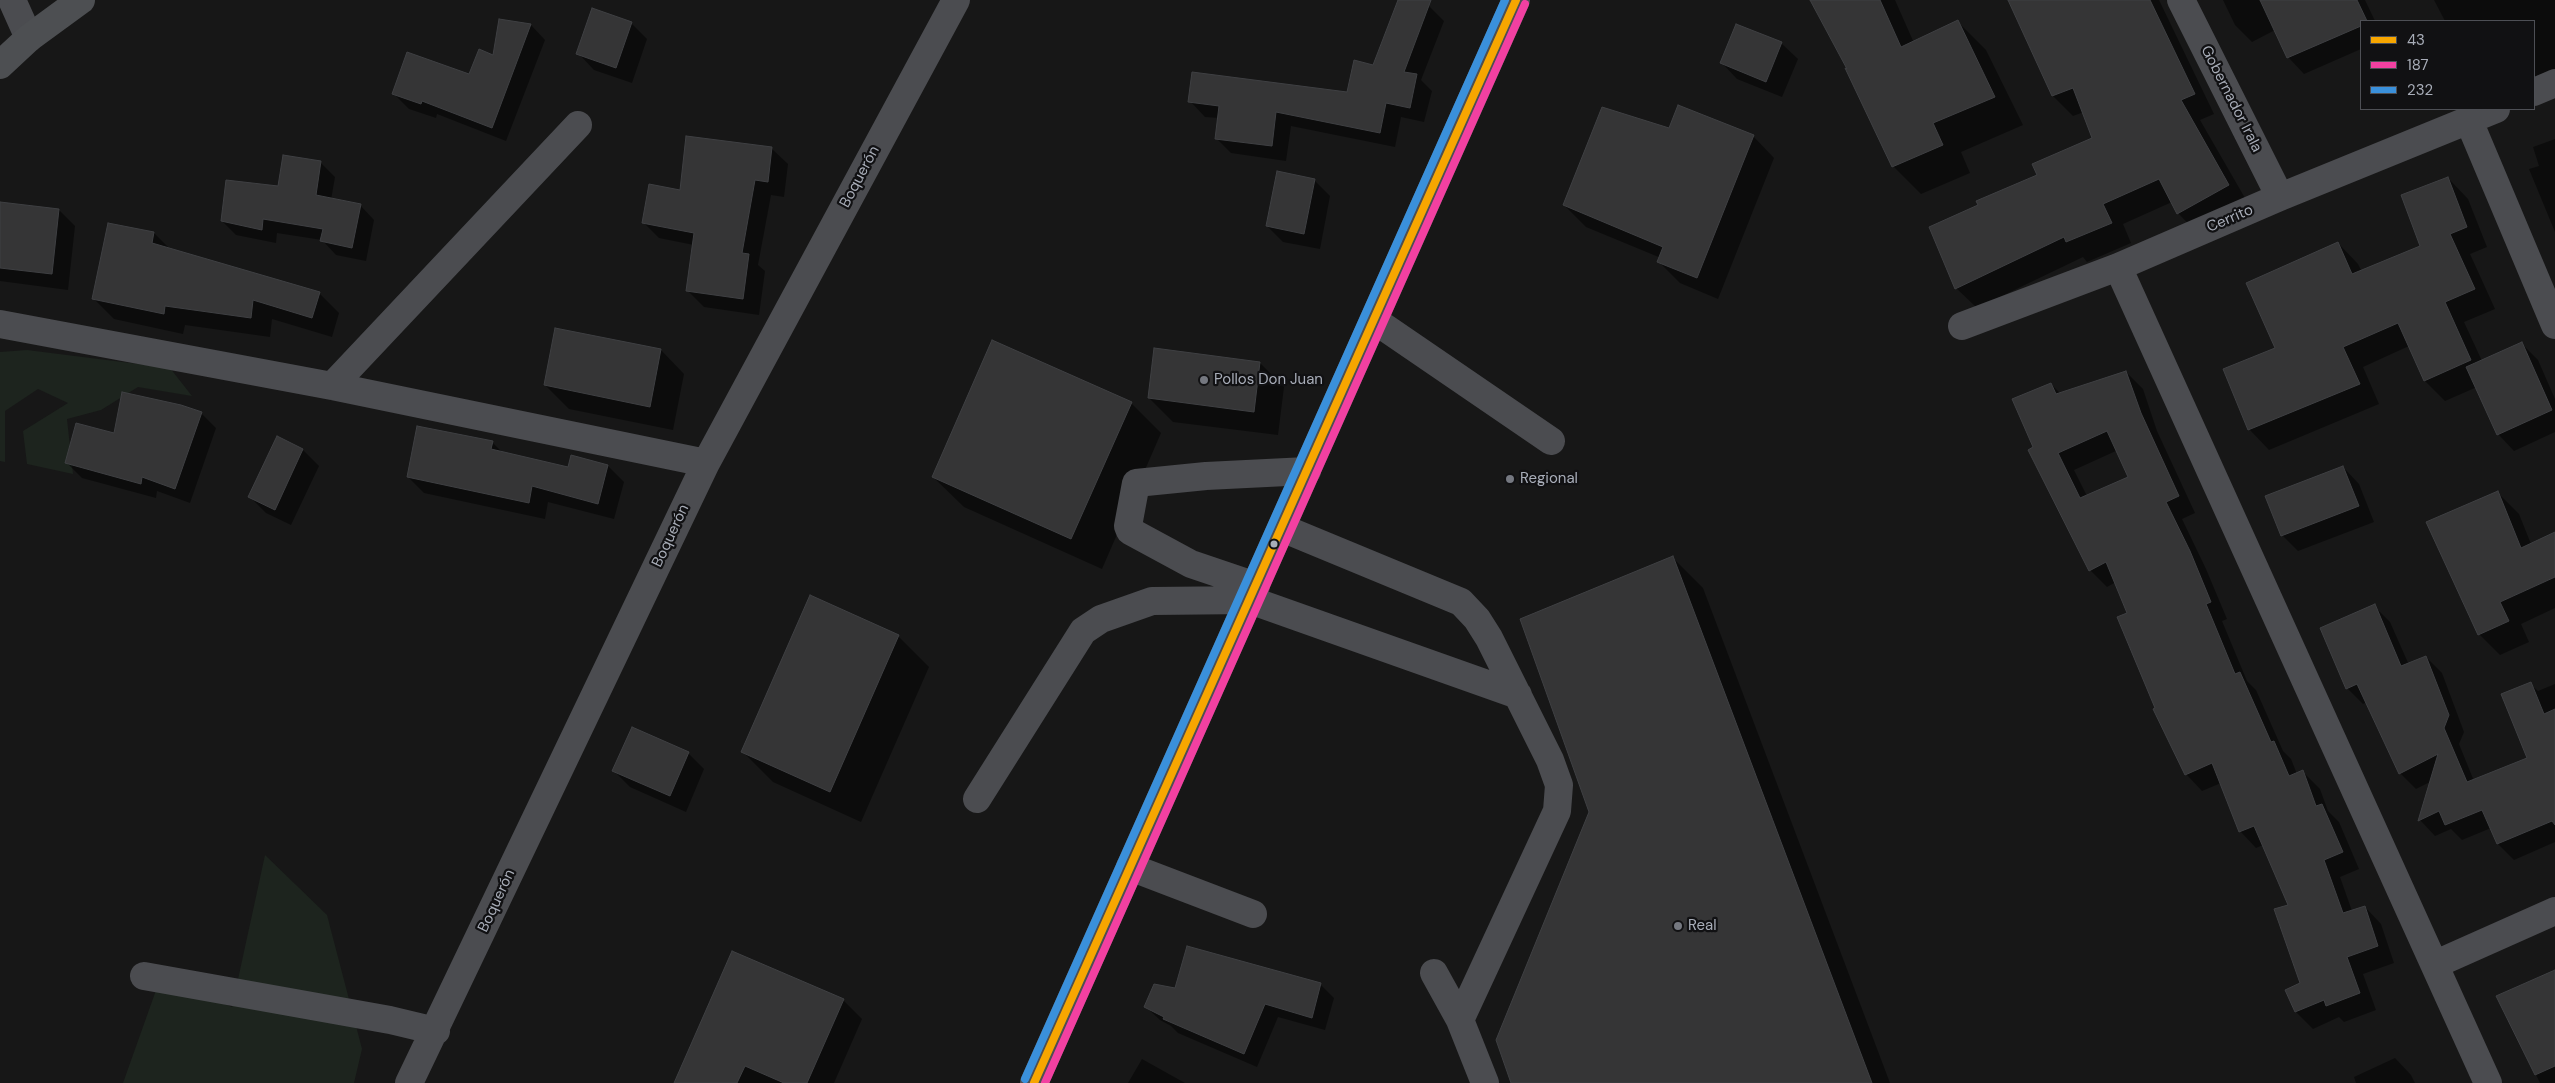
<!DOCTYPE html>
<html>
<head>
<meta charset="utf-8">
<style>
  body { margin:0 }
  #map { position:relative; width:2555px; height:1083px; overflow:hidden; background:#171717; font-family:"DM Sans",sans-serif }
  canvas { display:block }
  .legend { position:absolute; left:2360px; top:20px; width:175px; height:90px; box-sizing:border-box; background:#111113; border:1px solid #4d4f55; margin:0; padding:6px 9px; list-style:none; font-size:15px; color:#a8adb8 }
  .legend li { display:flex; align-items:center; gap:10px; height:25px }
  .legend b { width:25px; border:1px solid #4d4f55 }
</style>
</head>
<body>
<div id="map">
<canvas width="2555" height="1083"></canvas>
<ul class="legend">
<li><b style="height:6px;background:#f7a600"></b>43</li>
<li><b style="height:6px;background:#f240a1"></b>187</li>
<li><b style="height:6px;background:#3a90db"></b>232</li>
</ul>
</div>
<script>
const c = document.querySelector('canvas').getContext('2d');
c.lineJoin = 'round';
function fillPath(path, color) {
  c.fillStyle = color;
  c.fill(path, 'evenodd');
}
function poly(rows) {
  const path = new Path2D();
  for (const r of rows) {
    path.moveTo(r[0], r[1]);
    for (let i = 2; i < r.length; i += 2) path.lineTo(r[i], r[i + 1]);
  }
  return path;
}
function stroke(path, color, width, dash) {
  c.strokeStyle = color;
  c.lineWidth = width;
  c.lineCap = dash ? 'butt' : 'round';
  c.setLineDash(dash || []);
  c.stroke(path);
}
function drawText(font, color, halo, rows, align = 'center') {
  c.font = font + ' "DM Sans",sans-serif';
  c.lineWidth = 4.5;
  c.setLineDash([]);
  c.textBaseline = 'middle';
  c.strokeStyle = halo;
  c.fillStyle = color;
  for (const [text, x, y, turn = 0] of rows) {
    c.save();
    c.translate(x, y);
    c.rotate((+turn || 0) * Math.PI / 180);
    c.textAlign = isNaN(turn) ? turn : align;
    if (halo) c.strokeText(text, 0, 0);
    c.fillText(text, 0, 0);
    c.restore();
  }
}
fillPath(poly([
  [27,350,170,368,192,396,138,387,101,410,67,419,73,474,27,464,23,431,68,403,38,389,5,411,5,462,0,461,0,352],
  [265,855,327,915,362,1049,354,1083,123,1083,160,979,232,1007]
]), '#1d241e');
fillPath(poly([
  [1399,0,1413,0,1429,6,1444,21,1421,80,1432,91,1424,122,1401,117,1395,147,1291,126,1286,161,1231,153,1216,138,1219,118,1205,117,1190,101,1348,93,1374,66],
  [1812,0,1895,0,1914,43,1958,22,1986,50,2023,125,1961,152,1970,173,1921,194,1893,166,1850,71],
  [2009,0,2159,0,2214,114,2200,120,2249,205,2198,234,2178,213,2172,202,2123,224,2131,243,2087,262,2083,257,1977,308,1956,288,1980,206,2038,175,2094,139,2084,112,2073,116,2053,96],
  [2223,0,2365,0,2375,21,2361,21,2361,49,2304,74,2288,57,2275,30,2252,42,2235,25],
  [2434,0,2555,0,2555,69,2534,77,2534,21,2445,21],
  [631,23,647,39,632,83,594,70,578,53],
  [531,25,545,40,506,141,437,114,436,118,409,109,394,94,470,76],
  [1781,43,1798,59,1782,97,1737,79,1721,62],
  [1670,130,1753,136,1774,158,1718,299,1680,283,1659,262,1661,258,1586,227,1564,205],
  [2555,139,2555,232,2529,169,2539,166,2533,147],
  [771,148,788,164,784,197,771,195,758,265,765,271,759,315,704,307,688,291,694,245,659,238,643,222,681,191],
  [321,163,335,177,331,200,360,205,374,220,366,261,336,255,322,240,277,233,276,243,236,235,222,221],
  [2448,178,2468,199,2487,247,2470,254,2495,309,2464,322,2482,361,2522,344,2538,360,2555,399,2555,432,2514,451,2498,434,2477,387,2445,401,2425,381,2409,346,2363,367,2379,404,2269,450,2249,429,2276,349,2338,243,2358,264,2362,272,2422,247],
  [1314,180,1330,196,1320,249,1283,242,1267,226],
  [0,203,59,210,75,226,68,290,0,281],
  [109,224,154,233,170,249,319,293,339,313,332,337,272,319,270,337,185,325,183,334,114,319,94,299],
  [661,350,684,374,673,430,569,409,545,385],
  [1260,363,1284,387,1278,435,1173,422,1149,398],
  [2126,372,2143,389,2157,431,2195,513,2182,519,2206,569,2227,619,2222,621,2247,681,2256,690,2283,751,2291,759,2297,774,2303,772,2320,789,2328,811,2339,822,2359,869,2340,877,2352,911,2365,907,2381,924,2394,963,2363,974,2376,1010,2344,1022,2339,1017,2313,1029,2296,1012,2287,990,2302,984,2289,905,2263,845,2256,848,2240,831,2221,783,2202,791,2186,774,2157,709,2129,613,2116,582,2107,587,2090,570,2035,447,2051,384,2061,394],
  [2118,450,2130,478,2087,496,2074,470],
  [1131,403,1161,433,1102,569,964,507,933,477],
  [201,413,216,428,190,503,157,491,156,498,82,478,67,463,115,434],
  [492,442,503,453,569,468,608,466,624,482,614,519,548,502,545,519,424,493,408,477],
  [303,450,319,466,291,525,266,513,250,497],
  [2343,467,2359,484,2374,522,2298,551,2282,535],
  [2498,493,2519,514,2531,544,2555,533,2555,608,2521,624,2529,642,2500,655,2479,634],
  [1673,558,1703,588,1890,1083,1513,1083,1591,812],
  [2374,606,2390,622,2409,665,2426,657,2442,673,2464,732,2459,744,2474,781,2528,758,2530,684,2538,691,2555,684,2555,842,2514,860,2498,844,2491,828,2462,840,2451,829,2435,836,2420,820,2432,781,2416,789,2400,773,2367,702,2363,704,2347,688],
  [898,636,929,667,861,822,773,782,743,752],
  [688,753,704,769,686,812,630,787,614,771],
  [2555,971,2555,1083,2540,1083,2498,996],
  [1320,984,1334,998,1325,1030,1278,1017,1257,1067,1178,1033,1171,1026,1160,1020,1146,1007,1176,989],
  [843,1000,862,1019,834,1083,675,1083],
  [2395,1058,2411,1075,2415,1083,2356,1083,2354,1077],
  [1142,1059,1185,1083,1128,1083]
]), '#0007');
const building = poly([
  [1398,0,1431,0,1404,72,1417,74,1410,108,1386,103,1380,133,1276,112,1272,146,1215,139,1219,106,1188,102,1192,72,1347,92,1354,60,1373,65,1398,0],
  [1810,0,1880,0,1901,47,1958,20,1995,97,1933,123,1943,145,1892,167,1845,68,1847,69,1810,0],
  [2008,0,2150,0,2195,94,2181,100,2229,185,2177,214,2159,179,2103,204,2112,223,2066,242,2064,237,1955,289,1929,227,1978,205,1976,201,2037,175,2032,164,2092,138,2073,88,2052,96,2008,0],
  [2260,0,2357,0,2367,21,2361,21,2361,26,2287,58,2260,0],
  [592,8,632,22,616,68,576,54,592,8],
  [499,19,531,24,492,128,422,101,421,104,392,94,407,52,469,74,479,49,493,55,499,19],
  [1736,24,1782,42,1766,82,1720,63,1736,24],
  [1678,105,1754,135,1697,278,1657,262,1663,247,1563,205,1602,107,1669,128,1678,105],
  [686,136,772,147,768,182,755,180,742,253,749,254,743,299,686,291,694,233,642,223,649,184,680,190,686,136],
  [283,155,321,161,316,195,361,204,352,248,320,241,323,229,263,219,262,230,221,221,226,180,278,186,283,155],
  [1277,171,1315,179,1304,234,1266,226,1277,171],
  [2448,177,2467,227,2450,234,2475,289,2445,302,2471,360,2424,381,2398,323,2343,347,2360,384,2248,430,2223,369,2275,348,2246,283,2338,242,2352,274,2420,246,2401,195,2448,177],
  [0,202,59,209,52,274,0,268,0,202],
  [108,223,154,232,152,243,320,292,312,318,253,300,251,318,165,306,164,314,92,299,108,223],
  [555,328,661,349,650,407,544,385,555,328],
  [992,340,1132,402,1071,539,932,477,992,340],
  [2522,342,2552,410,2497,435,2466,367,2522,342],
  [1154,348,1260,362,1254,412,1148,398,1154,348],
  [2126,371,2141,413,2179,496,2166,502,2190,551,2211,602,2206,604,2235,674,2240,672,2271,742,2274,741,2289,776,2303,770,2316,806,2322,804,2343,852,2324,860,2343,913,2365,906,2378,946,2347,957,2360,993,2326,1006,2324,1000,2295,1012,2285,990,2300,983,2274,909,2288,905,2254,826,2239,832,2212,763,2185,775,2153,709,2155,708,2117,617,2127,613,2106,562,2089,571,2028,450,2033,447,2012,399,2051,383,2056,394,2126,371],
  [2107,431,2128,477,2080,498,2058,453,2107,431],
  [122,392,181,405,202,412,175,489,142,477,141,484,65,463,76,423,114,433,122,392],
  [417,426,493,441,491,449,568,467,571,455,608,465,598,504,532,486,529,503,407,477,417,426],
  [277,436,303,449,275,510,248,497,277,436],
  [2343,466,2359,506,2281,536,2265,496,2343,466],
  [2498,491,2521,548,2555,532,2555,577,2500,602,2509,621,2478,635,2426,522,2498,491],
  [1673,556,1872,1083,1511,1083,1496,1040,1589,812,1520,619,1673,556],
  [810,595,899,635,830,792,741,752,810,595],
  [2375,604,2401,666,2426,656,2449,715,2444,728,2467,782,2527,758,2501,694,2531,682,2544,714,2555,709,2555,825,2552,821,2497,844,2482,810,2445,825,2439,811,2418,821,2438,754,2399,774,2357,684,2346,689,2320,628,2375,604],
  [632,727,689,752,670,796,612,771,632,727],
  [1187,946,1321,983,1312,1018,1265,1004,1244,1054,1163,1019,1164,1017,1144,1007,1154,984,1175,988,1187,946],
  [732,951,844,999,807,1083,784,1083,745,1066,737,1083,674,1083,732,951],
  [2555,970,2555,1066,2535,1075,2496,996,2555,970]
]);
fillPath(building, '#353536');
stroke(building, '#3f4043', 1);
stroke(poly([
  [12,0,29,38],
  [2181,0,2280,197],
  [2534,92,2555,83],
  [2469,121,2555,325],
  [2118,267,2488,1083],
  [1374,320,1551,441],
  [0,324,332,386,706,463],
  [1962,326,2118,267,2280,197,2496,109],
  [332,386,578,125],
  [1282,528,1461,602,1477,619,1489,638,1550,760,1559,785,1557,811,1460,1020],
  [1256,586,1191,564,1130,531,1128,526,1136,483,1206,476,1307,471],
  [977,799,1083,631,1101,619,1152,601,1250,600,1518,695],
  [1130,867,1253,914],
  [2436,964,2555,911],
  [1434,973,1460,1020,1485,1083],
  [144,976,390,1020,436,1031],
  [409,1083,706,463,956,0]
]), '#4b4c50', 28);
stroke(poly([
  [0,65,29,38,81,0],
  [1034,1083,1516,0]
]), '#4d4f52', 28);
stroke(poly([
  [1034,1083,1516,0]
]), '#f7a600', 8);
stroke(poly([
  [1045,1083,1525,4]
]), '#f240a1', 8);
stroke(poly([
  [1025,1079,1505,0]
]), '#3a90db', 8);
for (const [x, y, r, color] of [
  [1204,380,5,"#757880"],
  [1510,479,5,"#757880"],
  [1274,544,4.5,"#a8adb8"],
  [1678,926,5,"#757880"]
]) {
  const dot = new Path2D();
  dot.arc(x, y, r, 0, 2 * Math.PI);
  c.fillStyle = color;
  c.fill(dot);
  stroke(dot, '#111113', 2);
}
drawText('15px', '#a8adb8', '#111113', [
  ["Gobernador Irala",2231,99,63],
  ["Boquerón",860,177,-62],
  ["Cerrito",2230,219,-23],
  ["Boquerón",671,536,-65],
  ["Boquerón",497,901,-65]
]);
drawText('15px', '#a8adb8', '#111113', [
  ["Pollos Don Juan",1214,380],
  ["Regional",1520,479],
  ["Real",1688,926]
], 'left');
</script>
</body>
</html>
